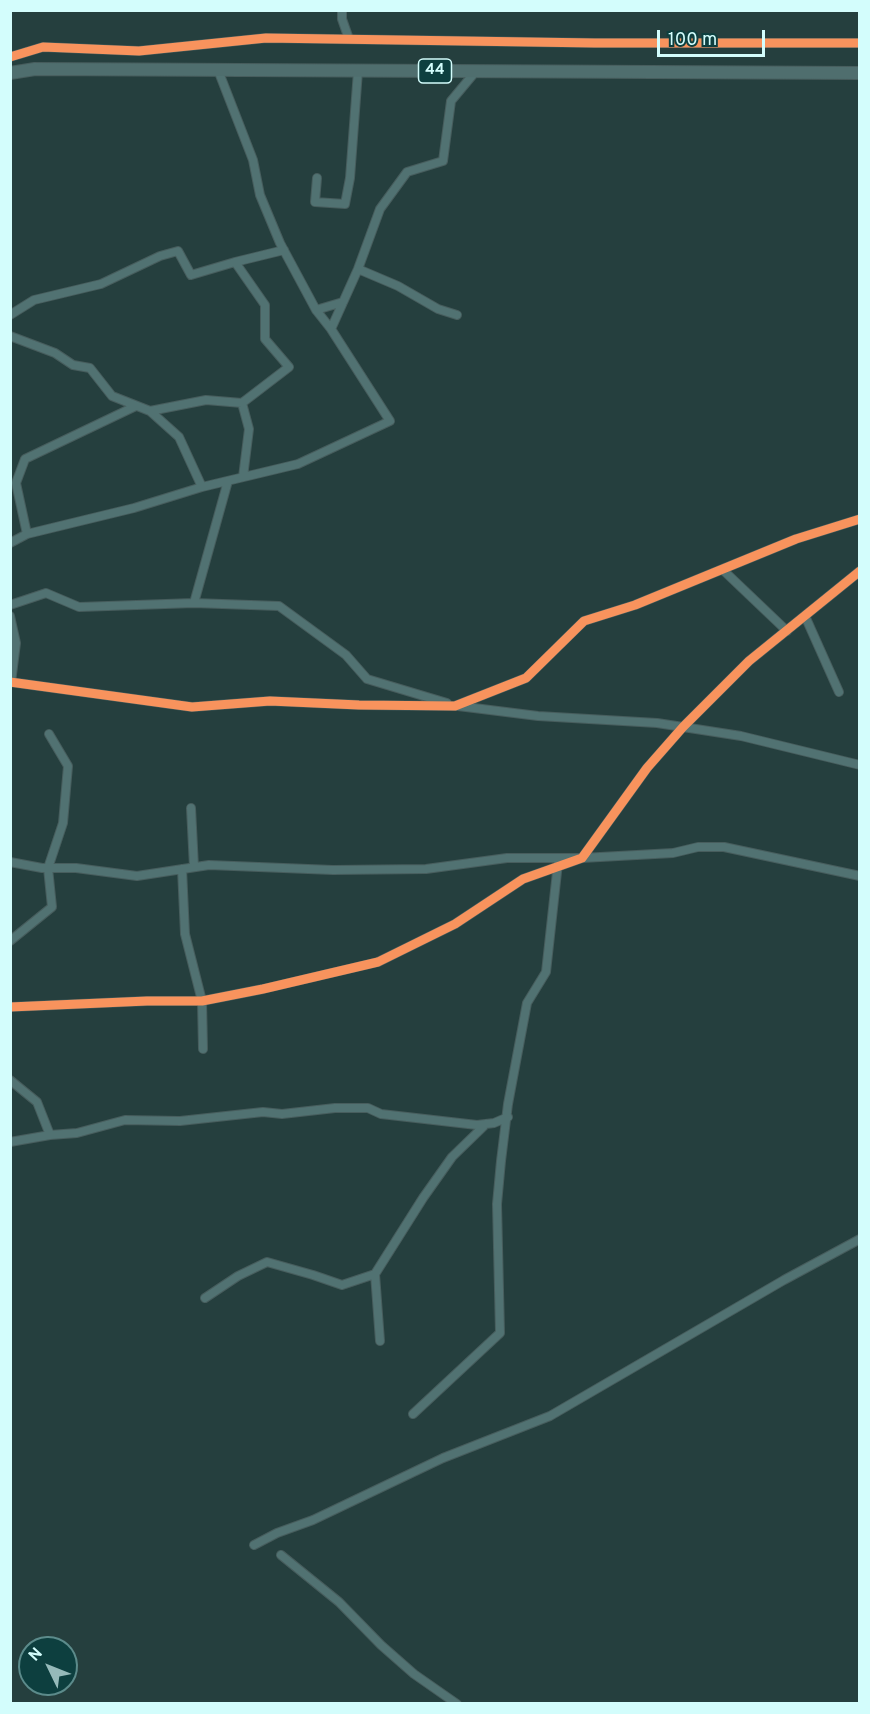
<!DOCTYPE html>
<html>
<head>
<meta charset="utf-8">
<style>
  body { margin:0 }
  #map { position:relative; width:870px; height:1714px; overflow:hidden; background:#253f3e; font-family:Overpass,sans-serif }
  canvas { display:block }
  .frame { position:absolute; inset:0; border:12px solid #d3fdfc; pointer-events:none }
  .north { position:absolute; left:18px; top:1636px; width:60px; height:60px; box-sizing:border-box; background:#0d3f3f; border:2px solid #5c8b8b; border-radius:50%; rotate:313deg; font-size:16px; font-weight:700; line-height:24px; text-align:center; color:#d3fdfc }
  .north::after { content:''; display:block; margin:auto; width:21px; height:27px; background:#96baba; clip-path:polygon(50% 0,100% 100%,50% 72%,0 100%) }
  .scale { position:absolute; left:657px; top:30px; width:108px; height:27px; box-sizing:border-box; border:3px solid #d3fdfc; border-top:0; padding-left:8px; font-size:18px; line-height:21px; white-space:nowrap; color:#d3fdfc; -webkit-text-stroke:4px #0d3f3f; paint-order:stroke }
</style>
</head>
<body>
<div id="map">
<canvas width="870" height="1714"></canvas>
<div class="frame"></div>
<div class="north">N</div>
<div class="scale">100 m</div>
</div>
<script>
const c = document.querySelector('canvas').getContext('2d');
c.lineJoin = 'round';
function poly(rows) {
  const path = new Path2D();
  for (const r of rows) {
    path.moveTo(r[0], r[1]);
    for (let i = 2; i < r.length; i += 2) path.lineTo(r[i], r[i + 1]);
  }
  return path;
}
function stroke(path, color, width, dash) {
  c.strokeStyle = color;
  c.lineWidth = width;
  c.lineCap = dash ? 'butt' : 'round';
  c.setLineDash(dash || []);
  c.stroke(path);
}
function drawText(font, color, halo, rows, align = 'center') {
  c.font = font + ' Overpass,sans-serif';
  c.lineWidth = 6;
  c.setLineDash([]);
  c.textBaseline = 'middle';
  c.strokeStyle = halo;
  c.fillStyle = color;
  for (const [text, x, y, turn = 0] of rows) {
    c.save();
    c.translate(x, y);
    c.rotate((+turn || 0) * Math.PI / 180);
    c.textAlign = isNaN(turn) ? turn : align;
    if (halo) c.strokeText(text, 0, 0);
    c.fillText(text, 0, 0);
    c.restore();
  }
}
const minor = poly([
  [342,10,342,19,349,39],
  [10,57,43,47,139,51,266,38,595,43,860,43],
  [317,178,315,202,345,204,350,178,358,71],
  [358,269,398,286,438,309,457,315],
  [316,310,343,302],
  [10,315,34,300,101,284,160,256,178,251,191,275,235,262],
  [331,329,358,269,380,209,407,172,443,161,451,101,476,71],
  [10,336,55,353,73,365,90,368,112,396,150,411,179,437,202,487,298,464,390,421,331,329,316,310,280,243,260,195,253,160,218,70],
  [136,406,25,459,16,483,27,534,134,508,202,487],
  [150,411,206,400,242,403],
  [243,477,249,429,242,403,289,367,265,339,265,305,235,262,284,250],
  [10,543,27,534],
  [723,570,787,631],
  [194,603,228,481],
  [10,605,46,593,79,607,194,603,279,606,346,655,367,679,447,703],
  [10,616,16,643,11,682],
  [805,616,839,692],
  [10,682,192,707,270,701,359,705,455,706,526,678,584,621,635,605,796,539,860,519],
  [458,706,538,716,657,723,683,727,741,736,860,765],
  [191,808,194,867],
  [10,862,42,868,76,868,137,876,209,865,333,870,426,869,507,858,582,858,673,853,698,847,724,847,860,876],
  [182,869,185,934,202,1001,203,1049],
  [10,941,52,907,48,868,63,823,68,766,49,734],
  [10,1007,147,1001,202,1001,263,989,378,962,455,924,523,879,582,858,647,768,683,727,749,661,860,571],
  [10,1080,37,1102,50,1135],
  [10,1142,50,1135,77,1133,125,1120,180,1121,263,1112,282,1114,335,1108,368,1108,381,1114,477,1125,494,1123,508,1117],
  [375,1274,380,1341],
  [205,1298,238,1276,267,1262,313,1275,342,1285,375,1274,423,1198,452,1157,486,1124],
  [413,1414,500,1333,497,1204,501,1161,508,1104,527,1003,546,972,558,863],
  [254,1545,277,1533,313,1520,443,1458,550,1416,784,1280,860,1239],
  [281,1555,339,1602,381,1645,414,1674,457,1704]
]);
const primary = poly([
  [10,73,35,69,860,73]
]);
stroke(minor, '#475d5d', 10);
stroke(primary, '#475d5d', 14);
stroke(minor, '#517272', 8);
stroke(primary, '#4f6e6e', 12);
stroke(poly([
  [10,57,43,47,139,51,266,38,595,43,860,43],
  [10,682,192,707,270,701,359,705,455,706,526,678,584,621,635,605,796,539,860,519],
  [10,1007,147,1001,202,1001,263,989,378,962,455,924,523,879,582,858,647,768,683,727,749,661,860,571]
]), '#f8935d', 9);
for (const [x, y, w] of [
  [435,71,33]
]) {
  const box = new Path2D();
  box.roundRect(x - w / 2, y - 12, w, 24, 4.5);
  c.fillStyle = '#0d3f3f';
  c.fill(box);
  stroke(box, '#d3fdfc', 1.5);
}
drawText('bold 15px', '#d3fdfc', null, [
  ["44",435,71]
]);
</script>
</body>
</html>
